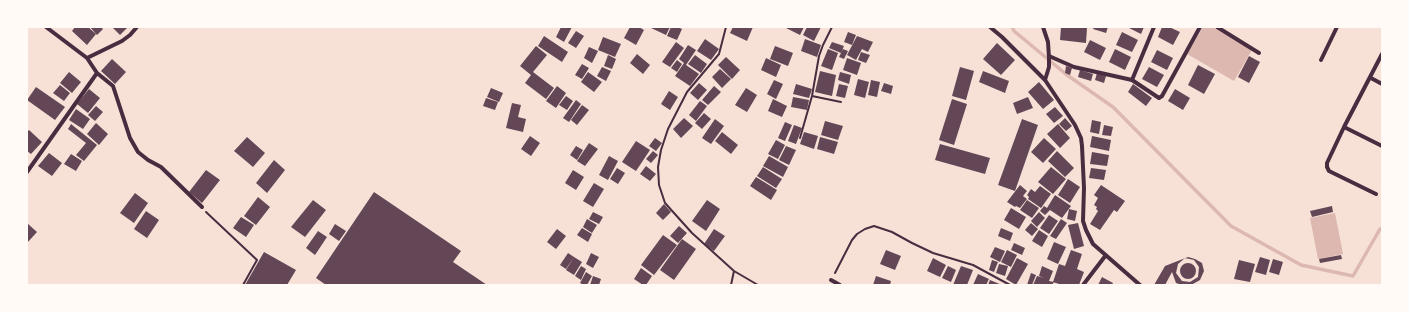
<!DOCTYPE html>
<html>
<head>
<meta charset="utf-8">
<style>
  body { margin:0 }
  #map { position:relative; width:1409px; height:312px; overflow:hidden; background:#f7e1d7; font-family:Montserrat,sans-serif }
  canvas { display:block }
  .frame { position:absolute; inset:0; border:28px solid #fffaf5; pointer-events:none }
</style>
</head>
<body>
<div id="map">
<canvas width="1409" height="312"></canvas>
<div class="frame"></div>
</div>
<script>
const c = document.querySelector('canvas').getContext('2d');
c.lineJoin = 'round';
function fillPath(path, color) {
  c.fillStyle = color;
  c.fill(path, 'evenodd');
}
function poly(rows) {
  const path = new Path2D();
  for (const r of rows) {
    if (r.length === 3) {
      path.moveTo(r[0] + r[2], r[1]);
      path.arc(r[0], r[1], r[2], 0, 2 * Math.PI);
      continue;
    }
    path.moveTo(r[0], r[1]);
    for (let i = 2; i < r.length; i += 2) path.lineTo(r[i], r[i + 1]);
  }
  return path;
}
function stroke(path, color, width, dash) {
  c.strokeStyle = color;
  c.lineWidth = width;
  c.lineCap = dash ? 'butt' : 'round';
  c.setLineDash(dash || []);
  c.stroke(path);
}
fillPath(poly([
  [1203,27,1212,27,1252,50,1234,81,1187,54],
  [1335,213,1343,254,1318,259,1310,218]
]), '#dcb8b0');
stroke(poly([
  [1012,27,1014,31,1067,75,1113,107,1231,226,1301,265,1353,276,1380,229,1382,229]
]), '#dcb8b0', 3.5);
fillPath(poly([
  [75,27,88,27,96,34,87,45,72,31],
  [90,27,101,27,103,29,97,35],
  [112,27,128,27,120,35],
  [561,27,572,27,564,42,556,37],
  [630,27,639,27,644,30,636,45,624,38],
  [649,27,670,27,666,35],
  [671,27,678,27,682,29,677,40,667,36],
  [733,27,753,27,747,41,730,33],
  [784,27,804,27,800,35],
  [807,27,821,27,814,41,803,35],
  [1061,27,1087,28,1086,43,1060,40],
  [1094,27,1108,27,1106,33,1093,29],
  [1127,27,1144,27,1141,34],
  [1162,27,1169,27,1180,32,1173,45,1158,37],
  [576,31,584,36,576,48,568,43],
  [848,32,856,35,852,45,844,42],
  [1122,32,1138,40,1132,52,1116,45],
  [544,36,568,52,562,62,538,46],
  [857,36,873,42,868,52,862,49,856,60,847,55],
  [603,37,621,44,615,57,598,50],
  [705,39,719,49,711,60,697,51],
  [805,39,821,45,817,57,801,51],
  [1090,40,1106,48,1100,60,1084,52],
  [676,42,684,48,670,67,662,62],
  [832,42,844,46,841,53,829,48],
  [997,43,1015,60,1001,75,983,59],
  [688,45,696,50,686,65,699,74,690,86,675,76,684,63,679,59],
  [536,46,547,55,533,72,554,88,546,99,525,83,531,75,520,66],
  [775,46,793,53,788,66,770,59],
  [589,47,598,51,592,63,584,58],
  [828,49,838,53,832,70,821,66],
  [843,49,848,51,844,59,839,57],
  [1115,49,1131,57,1125,70,1109,62],
  [1157,50,1173,58,1167,70,1151,62],
  [861,52,870,55,866,63,858,60],
  [637,54,650,65,643,74,630,63],
  [608,55,616,59,612,69,604,66],
  [695,55,707,64,701,73,688,64],
  [1249,56,1260,62,1249,83,1238,77],
  [726,57,740,70,732,79,718,65],
  [766,58,781,65,776,77,761,70],
  [847,58,861,63,857,75,843,70],
  [112,59,126,72,115,84,101,71],
  [677,60,682,64,677,72,671,68],
  [582,64,589,68,582,79,575,75],
  [1198,65,1215,74,1204,94,1188,85],
  [1066,66,1072,68,1070,75,1065,73],
  [602,67,611,71,606,81,597,76],
  [960,67,974,71,966,100,952,96],
  [1149,67,1164,75,1157,87,1142,79],
  [720,69,731,79,722,88,712,77],
  [1080,70,1093,74,1091,81,1078,77],
  [820,71,836,75,832,96,815,92],
  [983,71,1009,81,1005,93,979,82],
  [69,72,81,82,72,93,60,83],
  [588,72,602,82,594,92,581,82],
  [840,72,851,75,849,84,838,80],
  [1097,73,1106,76,1104,83,1095,80],
  [858,79,869,82,865,98,854,95],
  [774,80,783,84,776,99,767,94],
  [871,80,880,82,877,97,868,95],
  [1039,82,1054,100,1043,109,1028,92],
  [699,83,707,90,698,100,690,93],
  [884,83,893,86,891,94,881,91],
  [796,84,812,89,809,98,793,94],
  [839,84,848,86,845,98,836,96],
  [1133,84,1152,98,1146,106,1128,92],
  [60,85,70,93,64,101,53,93],
  [557,86,566,93,556,108,546,101],
  [714,86,721,92,708,105,702,100],
  [36,87,65,107,55,120,27,100],
  [491,88,503,93,499,102,487,97],
  [746,88,757,95,747,112,735,105],
  [89,89,100,98,88,113,77,104],
  [1175,89,1190,98,1183,110,1168,101],
  [669,91,678,97,670,110,661,104],
  [566,96,573,101,567,110,559,105],
  [793,97,809,100,807,110,791,107],
  [1028,97,1033,108,1017,114,1013,103],
  [486,98,498,102,495,110,483,106],
  [773,99,787,106,782,117,768,111],
  [952,99,967,104,954,145,939,140],
  [576,100,581,104,569,122,563,118],
  [700,101,707,106,696,121,689,115],
  [512,103,521,105,518,117,526,119,523,132,506,128],
  [582,105,589,110,577,125,571,120],
  [96,106,103,112,95,121,88,115],
  [1055,107,1063,116,1054,123,1046,114],
  [76,109,90,119,83,129,69,120],
  [704,113,711,119,702,129,695,123],
  [684,118,693,126,681,138,673,129],
  [1065,118,1072,126,1066,131,1059,124],
  [715,119,724,126,711,144,702,138],
  [1022,119,1038,125,1015,191,998,185],
  [1092,120,1101,122,1099,134,1090,132],
  [825,121,843,126,838,140,821,135],
  [785,122,792,125,785,141,778,138],
  [96,123,108,134,99,145,87,134],
  [71,124,97,145,84,161,76,155,86,143,68,129],
  [1058,124,1070,138,1060,148,1047,134],
  [794,125,802,128,796,144,788,141],
  [1104,125,1113,127,1111,136,1102,135],
  [29,130,42,142,31,154,27,151,27,132],
  [722,132,738,145,731,154,715,141],
  [804,132,818,136,814,149,800,144],
  [530,136,540,143,531,156,521,149],
  [1092,136,1111,140,1109,151,1090,147],
  [247,137,265,153,253,167,234,151],
  [820,137,838,142,834,154,817,149],
  [655,138,662,143,656,151,649,146],
  [1044,138,1056,149,1043,163,1031,152],
  [776,140,785,145,778,159,768,154],
  [636,141,650,150,636,171,622,162],
  [589,143,598,149,585,166,577,161],
  [940,144,990,158,985,174,935,160],
  [576,146,583,150,577,160,570,155],
  [786,146,796,150,789,165,779,160],
  [653,151,658,155,651,163,646,159],
  [1057,151,1074,168,1065,177,1048,161],
  [1092,152,1109,155,1107,166,1090,164],
  [49,153,62,163,52,176,38,166],
  [71,154,82,161,76,171,64,164],
  [609,156,618,161,608,180,599,175],
  [769,156,788,167,783,177,763,166],
  [274,160,285,170,267,193,256,183],
  [646,166,656,174,650,181,640,174],
  [763,167,782,179,776,188,757,176],
  [1051,167,1066,179,1053,194,1038,182],
  [617,168,625,173,618,184,610,179],
  [1091,168,1106,170,1104,180,1089,178],
  [206,170,220,180,202,203,189,192],
  [573,170,584,177,576,190,565,183],
  [756,177,777,190,771,200,750,186],
  [1068,179,1080,187,1070,203,1058,195],
  [594,183,604,189,593,207,583,201],
  [1020,185,1027,191,1023,196,1027,199,1020,208,1016,206,1015,207,1007,202],
  [1101,185,1125,201,1117,212,1114,210,1100,230,1090,224,1098,211,1096,209,1097,207,1094,205,1098,198,1094,195],
  [1040,186,1051,194,1041,208,1028,199,1029,197,1027,195,1031,189,1035,192],
  [374,192,461,251,453,262,487,285,326,285,316,278],
  [135,193,148,203,134,223,120,213],
  [1055,195,1071,206,1062,218,1050,210,1045,215,1040,211,1044,206,1047,208],
  [258,197,270,207,256,225,244,216],
  [313,200,326,210,305,237,291,227],
  [707,200,720,209,706,231,692,221],
  [1027,200,1039,208,1032,218,1020,210],
  [664,204,671,212,663,220,656,213],
  [1332,206,1333,212,1312,217,1310,211],
  [1011,208,1026,217,1019,229,1004,220],
  [1069,209,1077,211,1075,221,1067,219],
  [146,211,159,220,147,238,134,229],
  [593,212,603,217,599,224,589,219],
  [1039,212,1045,218,1037,227,1031,221],
  [1049,215,1058,221,1049,234,1040,228],
  [241,217,254,225,246,237,233,228],
  [587,219,597,225,592,233,583,227],
  [1061,219,1067,223,1056,239,1050,236],
  [27,223,37,232,27,243],
  [1031,223,1038,229,1032,236,1025,230],
  [1078,223,1084,246,1074,249,1068,225],
  [335,224,346,231,339,241,329,234],
  [679,226,687,233,678,243,670,236],
  [582,228,592,234,588,242,577,235],
  [1001,228,1013,233,1010,241,998,236],
  [557,229,566,236,556,249,547,242],
  [714,229,725,236,714,251,704,244],
  [1039,230,1048,236,1042,247,1032,241],
  [318,231,327,237,315,255,306,248],
  [663,235,677,245,654,275,641,265],
  [682,239,696,249,674,280,660,270],
  [1054,242,1066,247,1058,264,1047,259],
  [1014,243,1025,248,1022,255,1011,250],
  [995,247,1005,251,1000,262,990,257],
  [886,250,901,256,895,270,880,264],
  [1007,250,1017,255,1011,267,1001,262],
  [1071,250,1082,254,1077,269,1084,272,1079,285,1062,285,1053,282,1059,264,1065,266],
  [264,252,296,270,287,285,245,285],
  [568,253,574,257,566,269,560,265],
  [591,253,599,257,593,268,586,264],
  [1341,255,1342,259,1320,263,1319,259],
  [574,257,582,262,574,275,566,270],
  [1188,257,1195,259,1202,263,1204,271,1200,280,1191,285,1182,285,1176,283,1172,272,1165,285,1154,285,1165,266],
  [1185,258,1194,260,1199,267,1198,277,1190,282,1182,281,1176,273,1178,264],
  [1260,257,1270,260,1266,275,1255,272],
  [933,258,946,265,940,277,927,271],
  [1017,258,1028,264,1016,285,1006,279],
  [1273,259,1283,262,1279,275,1269,272],
  [992,260,998,262,994,272,989,270],
  [1239,260,1255,264,1250,282,1234,279],
  [1188,271,8],
  [999,264,1008,266,1005,276,996,273],
  [581,266,586,269,581,280,575,276],
  [948,266,956,270,951,282,942,278],
  [961,266,973,270,967,285,953,285],
  [1042,266,1053,271,1049,281,1054,282,1052,285,1033,285,1037,276,1044,278,1039,276],
  [641,268,652,276,646,285,643,285,634,279],
  [586,272,592,276,587,285,584,285,580,283],
  [1031,273,1036,275,1032,285,1027,285],
  [978,274,989,279,986,285,973,285],
  [593,276,601,279,599,285,590,285],
  [876,276,891,281,890,285,873,285],
  [1102,277,1113,283,1112,285,1098,285],
  [990,280,1002,285,988,285]
]), '#644757');
stroke(poly([
  [726,27,719,54,687,92,668,129,661,150,658,167,659,185,665,203,692,233,734,271,758,285],
  [812,96,841,102],
  [800,138,812,96,819,56,823,45,832,27],
  [206,212,257,260,243,285],
  [835,273,852,240,857,234,865,229,874,226,892,232,912,243,933,253,973,265,1010,285],
  [731,285,734,271]
]), '#4a2c40', 2);
stroke(poly([
  [46,27,87,58,97,73,113,86,130,138,138,152,148,160,161,167,202,207],
  [990,27,1002,37,1045,80,1075,125,1081,138,1082,146,1084,188,1083,221,1086,230,1093,244,1140,285],
  [1043,27,1048,42,1049,58,1049,67,1045,80],
  [1217,27,1259,53],
  [1049,56,1074,67,1132,80,1159,98,1162,96,1200,27],
  [87,58,122,41,130,35,137,27],
  [1321,60,1337,27],
  [1371,78,1382,84],
  [1132,80,1154,27],
  [1344,127,1382,146],
  [27,172,97,73],
  [1376,194,1329,171,1327,167,1327,163,1344,127,1382,54],
  [831,280,840,285],
  [1083,285,1106,255]
]), '#4a2c40', 4);
</script>
</body>
</html>
